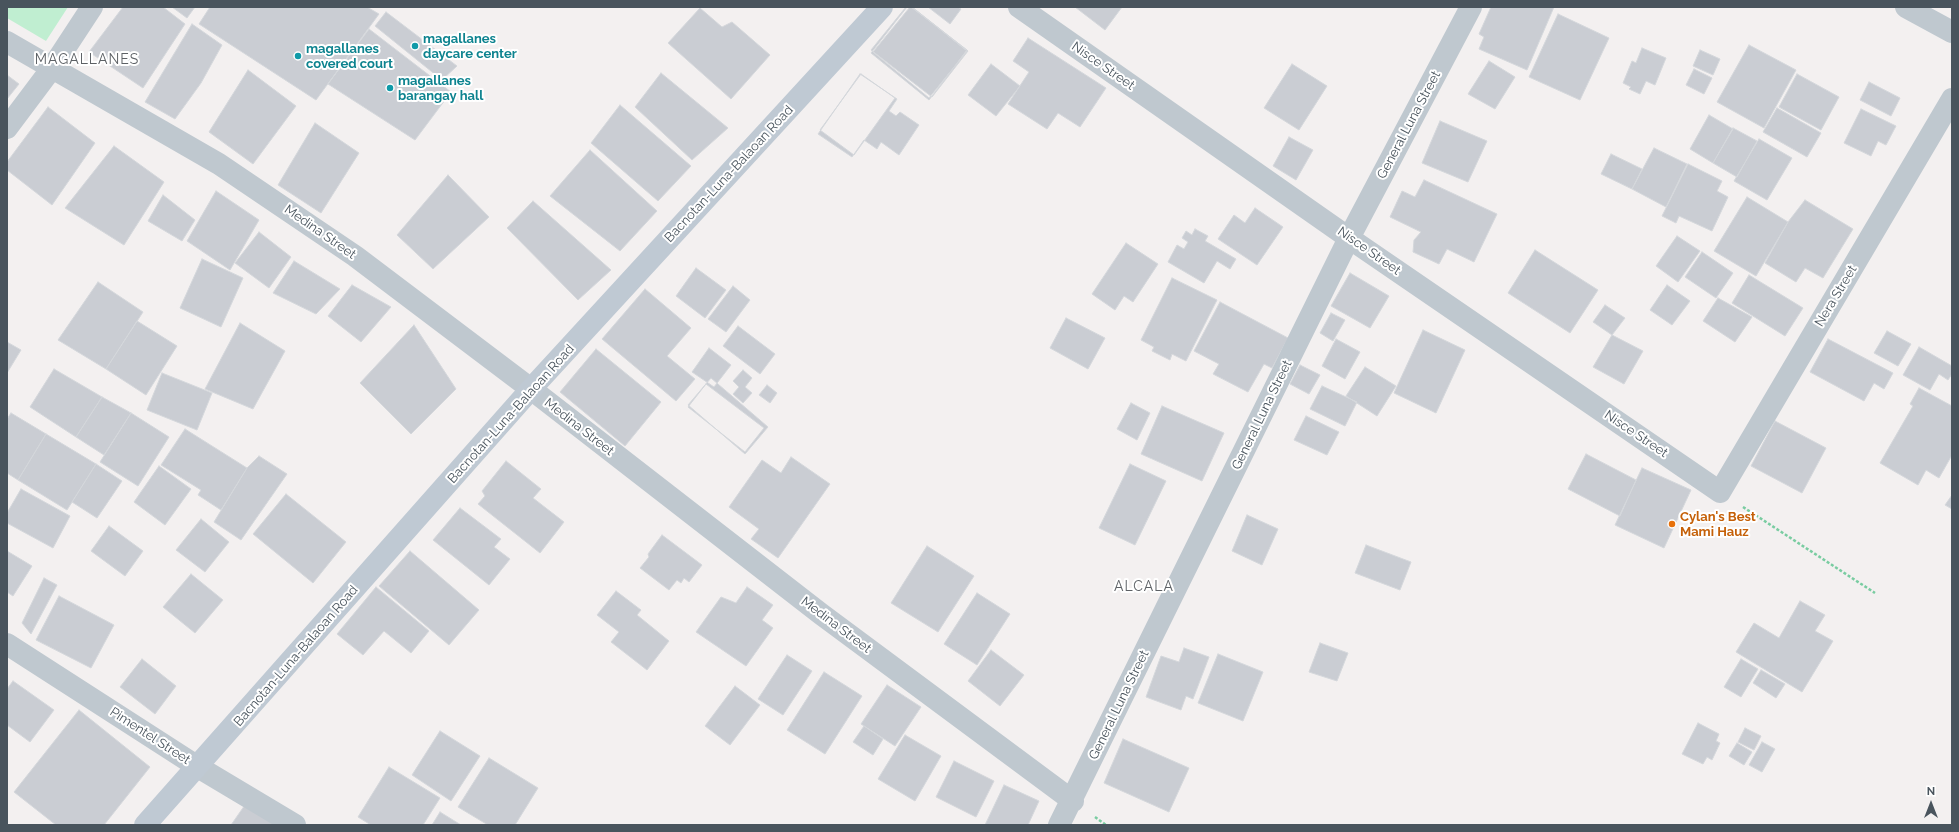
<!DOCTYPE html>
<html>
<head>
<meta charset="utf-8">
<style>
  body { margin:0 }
  #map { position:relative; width:1959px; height:832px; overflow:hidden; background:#f3f0f0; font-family:Raleway,sans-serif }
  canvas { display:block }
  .frame { position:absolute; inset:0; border:8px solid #49545d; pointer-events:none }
  .north { position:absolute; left:1911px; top:784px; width:40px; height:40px; -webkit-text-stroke:3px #fff; paint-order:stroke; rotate:0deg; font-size:11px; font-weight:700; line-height:16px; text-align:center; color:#49545d }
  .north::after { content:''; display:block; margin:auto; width:14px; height:18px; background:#49545d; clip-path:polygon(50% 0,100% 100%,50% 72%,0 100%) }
</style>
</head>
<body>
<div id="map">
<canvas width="1959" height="832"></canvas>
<div class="frame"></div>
<div class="north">N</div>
</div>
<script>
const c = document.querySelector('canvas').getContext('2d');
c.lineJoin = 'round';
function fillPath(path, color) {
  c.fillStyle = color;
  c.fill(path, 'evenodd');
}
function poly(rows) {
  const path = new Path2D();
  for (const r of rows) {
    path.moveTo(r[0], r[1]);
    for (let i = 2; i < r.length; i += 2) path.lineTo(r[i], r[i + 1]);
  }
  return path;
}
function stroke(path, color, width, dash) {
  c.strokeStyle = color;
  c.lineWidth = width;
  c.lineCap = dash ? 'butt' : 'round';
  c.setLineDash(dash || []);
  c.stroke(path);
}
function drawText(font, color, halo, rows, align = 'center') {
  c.font = font + ' Raleway,sans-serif';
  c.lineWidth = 4;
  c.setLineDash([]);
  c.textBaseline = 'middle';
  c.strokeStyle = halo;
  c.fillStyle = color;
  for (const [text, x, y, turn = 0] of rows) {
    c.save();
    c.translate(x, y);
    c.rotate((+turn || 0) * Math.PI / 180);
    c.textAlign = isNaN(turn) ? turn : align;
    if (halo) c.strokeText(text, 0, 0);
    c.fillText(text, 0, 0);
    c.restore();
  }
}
fillPath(poly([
  [7,7,68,7,46,41,7,18]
]), '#c0eed1');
const building = poly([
  [123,7,163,7,185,24,143,88,89,52,123,7],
  [172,7,195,7,187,18,172,7],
  [210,7,367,7,379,14,316,100,199,24,210,7],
  [906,7,912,7,968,51,932,97,871,50,906,7],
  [907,7,911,7,967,50,929,100,871,53,907,7],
  [910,7,912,7,967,51,929,98,873,52,910,7],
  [928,7,958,7,961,9,950,24,928,7],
  [1075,7,1122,7,1105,30,1075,7],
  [1491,7,1554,7,1527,70,1479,49,1484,37,1479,34,1491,7],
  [700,8,722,27,732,22,770,55,731,99,668,43,700,8],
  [386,12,457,66,442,80,375,26,386,12],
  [1558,14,1609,38,1580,100,1529,77,1558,14],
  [192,24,222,45,201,83,175,119,145,102,192,24],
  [369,29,451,92,415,140,328,84,369,29],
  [1028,38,1106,88,1080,127,1058,113,1047,129,1008,104,1029,72,1013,61,1028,38],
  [1749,45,1796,70,1764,128,1717,102,1749,45],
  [1642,48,1666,58,1655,85,1646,81,1640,94,1629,89,1631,87,1623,83,1632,61,1636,63,1642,48],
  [1700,50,1720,59,1713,75,1693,66,1700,50],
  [1489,61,1515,77,1495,109,1468,94,1489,61],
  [991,64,1020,86,996,116,968,95,991,64],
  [1292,64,1327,86,1299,130,1264,108,1292,64],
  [1694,69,1712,78,1704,94,1686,85,1694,69],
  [248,70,296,106,253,164,209,132,248,70],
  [661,73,728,128,692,160,635,107,661,73],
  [860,74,897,99,889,111,896,116,900,112,919,125,899,155,881,142,877,149,864,140,852,157,818,134,860,74],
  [861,74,895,98,854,155,820,130,861,74],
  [1797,74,1839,97,1821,130,1779,107,1797,74],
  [7,75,19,84,7,99,7,75],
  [1869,82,1900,98,1891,116,1860,100,1869,82],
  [620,105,691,166,658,201,591,143,620,105],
  [48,107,95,143,52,205,7,170,7,162,48,107],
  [1777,108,1821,133,1807,157,1763,132,1777,108],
  [1861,109,1896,126,1886,145,1878,141,1871,156,1844,143,1861,109],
  [1709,115,1733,129,1713,163,1690,149,1709,115],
  [1440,121,1487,141,1468,182,1422,163,1440,121],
  [315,123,359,153,321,213,278,185,315,123],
  [1733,128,1757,141,1737,177,1713,163,1733,128],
  [1289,137,1313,150,1296,180,1273,166,1289,137],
  [1759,139,1792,158,1767,200,1734,181,1759,139],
  [114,146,164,182,124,245,65,208,114,146],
  [1654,148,1687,164,1666,207,1632,189,1654,148],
  [590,150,657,211,620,251,550,196,590,150],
  [1611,154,1642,169,1632,189,1601,174,1611,154],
  [1688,164,1722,181,1717,191,1728,197,1712,231,1679,216,1676,223,1662,216,1688,164],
  [448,175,489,217,433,269,397,235,448,175],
  [1424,180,1497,214,1474,262,1447,249,1439,264,1413,252,1414,240,1421,232,1390,217,1402,191,1415,197,1424,180],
  [216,191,259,220,230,270,187,241,216,191],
  [163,195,195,220,182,241,148,221,163,195],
  [1747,197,1788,222,1756,276,1714,251,1747,197],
  [1805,200,1853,229,1823,278,1805,268,1796,282,1765,263,1788,222,1805,200],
  [533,201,611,270,578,300,507,228,533,201],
  [1255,208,1283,227,1257,265,1218,239,1234,215,1245,223,1255,208],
  [1195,229,1208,236,1205,241,1236,259,1230,269,1217,261,1204,283,1168,262,1177,245,1184,249,1188,242,1182,238,1186,231,1192,235,1195,229],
  [259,232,291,257,269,288,235,263,259,232],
  [1677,236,1700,251,1678,282,1656,266,1677,236],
  [1126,243,1158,264,1133,302,1124,296,1115,310,1092,294,1126,243],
  [1535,250,1598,290,1570,333,1508,293,1535,250],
  [1702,252,1733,273,1716,298,1685,277,1702,252],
  [202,259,243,278,221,327,180,308,202,259],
  [294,261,340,289,316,314,273,293,294,261],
  [696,268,726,290,705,318,676,296,696,268],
  [1350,273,1389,296,1370,328,1331,306,1350,273],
  [1749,275,1803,308,1785,336,1732,303,1749,275],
  [1172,278,1217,300,1186,361,1172,354,1170,360,1152,351,1154,347,1141,340,1172,278],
  [98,282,143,312,106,369,58,340,98,282],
  [352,285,391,307,361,342,328,316,352,285],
  [1667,285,1690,301,1672,325,1650,310,1667,285],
  [733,286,750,300,726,332,708,319,733,286],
  [645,289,691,328,667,356,695,379,676,401,602,339,645,289],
  [1718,298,1752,317,1735,342,1703,321,1718,298],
  [1220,302,1288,338,1272,368,1264,364,1248,392,1213,374,1219,364,1194,351,1220,302],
  [1605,305,1625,318,1612,335,1593,322,1605,305],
  [1331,313,1345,320,1333,341,1320,333,1331,313],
  [1066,318,1105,338,1088,369,1050,348,1066,318],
  [137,321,177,346,146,395,106,369,137,321],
  [240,323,285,351,253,409,205,389,240,323],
  [414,325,456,389,411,434,360,383,414,325],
  [738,326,775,354,760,374,723,346,738,326],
  [1423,330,1465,350,1436,413,1394,393,1423,330],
  [1887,331,1911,344,1898,366,1874,353,1887,331],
  [1612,335,1643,351,1624,384,1593,367,1612,335],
  [1336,339,1360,352,1345,379,1322,366,1336,339],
  [1828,339,1893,373,1884,389,1874,383,1864,401,1810,372,1828,339],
  [7,342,21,350,7,373,7,342],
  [1919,347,1952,366,1952,374,1948,380,1939,374,1930,390,1903,375,1919,347],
  [709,348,731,365,714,387,692,372,709,348],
  [596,349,661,402,625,446,560,392,596,349],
  [1300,365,1320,375,1309,394,1290,384,1300,365],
  [1365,367,1396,386,1377,416,1346,396,1365,367],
  [54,369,102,397,76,437,30,407,54,369],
  [743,370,752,378,745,387,752,393,743,403,733,394,739,387,733,381,743,370],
  [162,373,212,393,197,430,147,410,162,373],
  [711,378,768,427,745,454,688,405,711,378],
  [706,384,764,428,745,452,688,407,706,384],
  [767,385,777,393,770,403,759,395,767,385],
  [1322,386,1357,402,1345,426,1310,409,1322,386],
  [1919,388,1952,406,1952,455,1939,478,1926,470,1918,485,1880,463,1913,406,1910,404,1919,388],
  [102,397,131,413,104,455,76,437,102,397],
  [1131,403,1150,413,1137,440,1117,429,1131,403],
  [1162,406,1224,433,1202,481,1141,454,1162,406],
  [11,413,46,434,18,480,7,473,7,419,11,413],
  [131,413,169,437,138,486,100,462,131,413],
  [1306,416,1339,432,1327,455,1294,440,1306,416],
  [1775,421,1826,448,1802,493,1751,466,1775,421],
  [185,429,247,468,221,510,198,495,201,490,161,465,185,429],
  [46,434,96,464,67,510,18,480,46,434],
  [1586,454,1636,480,1620,516,1568,489,1586,454],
  [259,456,287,474,241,540,214,522,247,468,259,456],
  [791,457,830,484,778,558,751,539,759,529,729,507,762,460,781,473,791,457],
  [506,461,541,489,533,498,564,522,540,553,478,504,485,496,482,491,506,461],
  [96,464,122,481,97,518,72,502,96,464],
  [1130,464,1166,481,1135,545,1099,528,1130,464],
  [159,466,191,489,165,525,134,502,159,466],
  [1642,468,1691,490,1664,548,1615,525,1642,468],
  [21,489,70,516,53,548,7,523,7,513,21,489],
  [286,494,346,542,313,583,253,534,286,494],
  [1952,495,1952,509,1945,505,1952,495],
  [460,508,501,539,494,547,510,559,489,585,433,540,460,508],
  [1247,515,1278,529,1262,565,1232,551,1247,515],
  [201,519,229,542,205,572,176,550,201,519],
  [109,526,143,551,125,576,91,551,109,526],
  [662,535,702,565,689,582,684,578,681,583,677,580,669,590,640,568,649,557,648,554,662,535],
  [1366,545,1411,562,1400,590,1355,573,1366,545],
  [927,546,974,576,938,632,891,603,927,546],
  [7,551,32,566,13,596,7,592,7,551],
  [410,551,479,610,449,645,379,586,410,551],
  [191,574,223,600,195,633,163,607,191,574],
  [44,578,57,585,31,634,22,623,44,578],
  [376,587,429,631,411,653,384,631,363,655,337,634,376,587],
  [747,587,773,605,762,620,773,628,746,666,696,632,721,597,736,603,747,587],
  [616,591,641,610,637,615,669,641,647,670,611,642,619,632,597,615,616,591],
  [977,593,1010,614,977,665,944,644,977,593],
  [59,596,114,625,91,668,36,640,59,596],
  [1800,601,1825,615,1815,631,1833,641,1802,692,1736,652,1754,623,1779,638,1800,601],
  [1320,643,1348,653,1337,681,1309,672,1320,643],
  [1184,648,1209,657,1193,699,1186,696,1181,710,1146,697,1161,656,1179,662,1184,648],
  [991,650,1024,675,1000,706,968,681,991,650],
  [1218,654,1263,672,1243,721,1198,703,1218,654],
  [787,655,812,671,783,715,758,699,787,655],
  [142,659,176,686,155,714,120,687,142,659],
  [1741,659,1758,669,1741,697,1724,687,1741,659],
  [1761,670,1785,684,1776,698,1753,683,1761,670],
  [824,672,862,696,825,754,787,730,824,672],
  [13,681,54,710,30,742,7,725,7,689,13,681],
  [887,685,921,707,895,746,861,724,887,685],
  [735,686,760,705,730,745,705,726,735,686],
  [79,710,150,767,104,825,56,825,14,792,79,710],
  [1698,723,1719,734,1716,741,1720,743,1712,760,1707,757,1703,764,1682,754,1698,723],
  [864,726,883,739,873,755,853,742,864,726],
  [1745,728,1761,736,1754,750,1738,742,1745,728],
  [440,731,480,756,451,801,412,775,440,731],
  [905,735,941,756,915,801,878,779,905,735],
  [1123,739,1189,768,1169,812,1104,783,1123,739],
  [1762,742,1775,749,1762,772,1749,765,1762,742],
  [1737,743,1752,752,1744,765,1729,756,1737,743],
  [489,758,538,788,515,825,488,825,458,807,489,758],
  [954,761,994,781,976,817,936,797,954,761],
  [389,767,440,798,423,825,371,825,358,817,389,767],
  [1004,785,1039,801,1028,825,985,825,1004,785],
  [247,802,283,825,231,825,247,802],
  [440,812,461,825,432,825,440,812]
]);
fillPath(building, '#cacdd3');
stroke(building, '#d4d7db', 1);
stroke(poly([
  [1743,507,1875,593],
  [1095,817,1106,825]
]), '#79cca1', 2.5, [3, 2]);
stroke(poly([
  [1019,7,1349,238,1720,492,1952,99],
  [1906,7,1952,32],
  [7,42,219,164,355,256,531,389,821,614,1073,801],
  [7,128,52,68,92,7],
  [7,644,198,767,295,825],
  [1059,825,1349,238,1471,7]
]), '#bfc8cf', 22);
stroke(poly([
  [145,825,531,389,882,7]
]), '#bfc9d3', 22);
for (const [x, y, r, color] of [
  [415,46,4,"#0f9aa8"],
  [298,56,4,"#0f9aa8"],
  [390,88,4,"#0f9aa8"],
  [1672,524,4,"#e8710a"]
]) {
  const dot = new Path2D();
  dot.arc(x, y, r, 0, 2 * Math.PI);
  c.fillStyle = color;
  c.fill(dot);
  stroke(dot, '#fff', 1.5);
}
drawText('bold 13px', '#0d838f', '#fff', [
  ["magallanes",423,39],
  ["daycare center",423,54],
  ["magallanes",306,49],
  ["covered court",306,64],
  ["magallanes",398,81],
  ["barangay hall",398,96]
], 'left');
drawText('13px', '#49545d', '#fff', [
  ["Nisce Street",1103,66,35],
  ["General Luna Street",1409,125,-62],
  ["Bacnotan-Luna-Balaoan Road",729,174,-47],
  ["Medina Street",320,232,35],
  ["Nisce Street",1369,251,35],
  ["Nera Street",1836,296,-59],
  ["Bacnotan-Luna-Balaoan Road",511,414,-48],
  ["General Luna Street",1262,415,-64],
  ["Medina Street",579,427,38],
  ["Nisce Street",1636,434,34],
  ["Medina Street",836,625,37],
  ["Bacnotan-Luna-Balaoan Road",296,656,-49],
  ["General Luna Street",1119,705,-64],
  ["Pimentel Street",150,736,33]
]);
drawText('bold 13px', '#c56008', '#fff', [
  ["Cylan's Best",1680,517],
  ["Mami Hauz",1680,532]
], 'left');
c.letterSpacing = '1px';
drawText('14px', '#5d6165', '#fff', [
  ["MAGALLANES",87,60],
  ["ALCALA",1144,587]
]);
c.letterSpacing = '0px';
</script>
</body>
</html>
